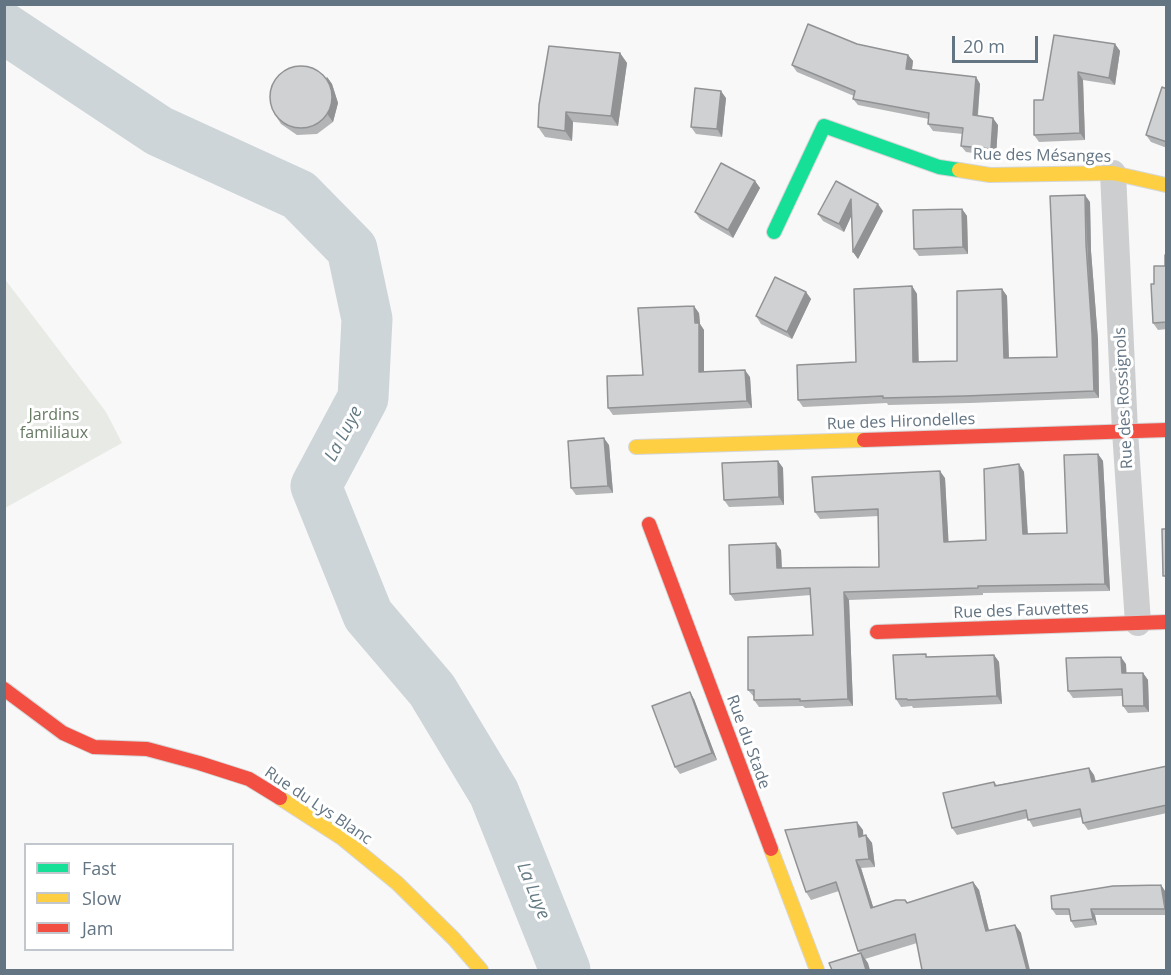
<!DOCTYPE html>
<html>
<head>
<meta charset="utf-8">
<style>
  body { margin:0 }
  #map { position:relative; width:1171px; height:975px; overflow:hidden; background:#f8f8f8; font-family:"Open Sans",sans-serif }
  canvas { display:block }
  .frame { position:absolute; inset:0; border:6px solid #637483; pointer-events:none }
  .legend { position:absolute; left:24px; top:843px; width:210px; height:108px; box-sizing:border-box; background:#fff; border:2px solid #c1c7cd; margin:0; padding:8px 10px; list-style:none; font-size:18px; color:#637483 }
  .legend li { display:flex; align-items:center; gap:12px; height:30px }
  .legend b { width:30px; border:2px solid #c1c7cd }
  .scale { position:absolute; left:952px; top:36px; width:86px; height:27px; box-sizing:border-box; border:3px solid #637483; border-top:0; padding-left:8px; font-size:18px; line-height:21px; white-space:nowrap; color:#637483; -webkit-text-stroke:4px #fff; paint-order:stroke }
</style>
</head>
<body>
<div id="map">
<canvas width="1171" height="975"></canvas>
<div class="frame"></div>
<ul class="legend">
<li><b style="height:8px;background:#16e098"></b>Fast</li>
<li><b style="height:8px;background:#ffcf43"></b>Slow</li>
<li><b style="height:8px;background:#f24e42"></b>Jam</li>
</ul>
<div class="scale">20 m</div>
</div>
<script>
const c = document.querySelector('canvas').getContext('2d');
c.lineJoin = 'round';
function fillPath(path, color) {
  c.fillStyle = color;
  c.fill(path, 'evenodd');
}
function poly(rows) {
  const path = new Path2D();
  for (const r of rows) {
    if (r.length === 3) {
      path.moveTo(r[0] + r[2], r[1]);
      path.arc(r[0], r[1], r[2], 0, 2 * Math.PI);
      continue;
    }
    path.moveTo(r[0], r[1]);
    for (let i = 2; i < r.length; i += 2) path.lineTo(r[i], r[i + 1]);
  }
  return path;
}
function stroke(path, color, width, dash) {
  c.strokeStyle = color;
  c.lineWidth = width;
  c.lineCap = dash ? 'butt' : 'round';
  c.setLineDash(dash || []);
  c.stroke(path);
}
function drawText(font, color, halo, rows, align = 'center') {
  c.font = font + ' "Open Sans",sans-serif';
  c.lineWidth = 6;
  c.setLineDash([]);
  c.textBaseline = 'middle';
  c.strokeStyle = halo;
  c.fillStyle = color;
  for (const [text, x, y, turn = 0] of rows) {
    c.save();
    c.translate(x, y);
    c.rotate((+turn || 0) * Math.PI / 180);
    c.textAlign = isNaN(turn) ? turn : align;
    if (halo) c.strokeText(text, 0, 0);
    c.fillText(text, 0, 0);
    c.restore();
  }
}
fillPath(poly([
  [4,278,106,412,122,443,5,508]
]), '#e7eae5');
stroke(poly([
  [4,28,159,131,299,195,352,249,367,319,363,398,316,486,368,615,432,690,494,793,565,970]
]), '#cdd5d8', 51);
const fast = poly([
  [774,232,824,126,939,167,959,170]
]);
const slow = poly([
  [959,170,990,175,1113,173,1166,185],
  [636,447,864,440],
  [280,798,342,838,397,883,454,939,481,970],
  [771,849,817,970]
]);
const jam = poly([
  [864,440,1166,430],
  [649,524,771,849],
  [877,632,1166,622],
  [4,689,63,733,94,747,147,749,199,763,249,779,280,798]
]);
stroke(fast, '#d5d6d7', 16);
stroke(slow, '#d5d6d7', 16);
stroke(jam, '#d5d6d7', 16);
stroke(poly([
  [1113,173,1125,431,1138,623]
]), '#cdcecf', 26);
stroke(fast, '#16e098', 14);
stroke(slow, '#ffcf43', 14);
stroke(jam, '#f24e42', 14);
fillPath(poly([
  [857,44,908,55,913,61,912,70,976,77,980,84,978,116,998,125,996,156,966,152,961,146,963,134,933,131,928,124,929,119,858,105,853,99,854,96,797,72,792,65],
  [1115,44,1120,51,1115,85,1083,80,1085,140,1039,142,1034,135,1043,100],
  [620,53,627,63,618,126,573,122,572,141,545,137,538,127],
  [327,77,332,84,338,103,333,122,317,134,297,135,281,124,276,116],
  [1167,89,1167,148,1151,142,1146,135],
  [726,98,722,137,696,134,691,127],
  [755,181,760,188,733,238,700,219,695,212],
  [1090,202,1091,251,1098,340,1099,398,970,403,888,405,887,403,803,407,798,400,856,362,912,286,917,294,918,362,957,361,1002,289,1007,296,1009,358,1057,357],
  [962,209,967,216,968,254,919,256,914,249],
  [883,211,858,259,853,252,851,216,844,232,823,221,818,214],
  [1167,255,1167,329,1158,330,1153,323,1154,284,1165,266],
  [806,292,811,299,792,339,761,324,756,316],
  [699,313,700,324,704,330,704,372,750,377,752,408,613,415,608,408,643,375],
  [609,445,613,493,576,495,571,488],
  [1098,454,1103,461,1110,591,983,593,983,595,849,600,853,706,805,708,803,706,759,707,754,700,754,697,748,690,813,635,811,595,735,601,730,594,781,550,782,568,879,567,879,516,820,519,815,512,945,478,948,541,986,540,1019,464,1024,472,1028,534,1067,533],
  [778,461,783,468,784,505,729,507,724,500],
  [994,655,999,662,1002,704,913,708,912,706,901,707,896,699,928,657],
  [1126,664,1126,673,1143,673,1148,680,1149,712,1128,713,1123,706,1122,696,1073,698,1068,691],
  [694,699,717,760,680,774,675,767],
  [1167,766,1167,813,1088,830,1083,823,1082,817,1033,827,1028,818,957,835,952,828,994,782,997,785,1089,768,1094,775,1096,781],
  [863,830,863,835,866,835,872,843,875,867,861,868,873,907,908,903,973,882,979,890,989,930,1015,925,1021,933,917,943,865,959,868,963,858,951,839,891,811,900,806,892],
  [1161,885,1165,891,1167,900,1167,915,1095,915,1097,925,1075,928,1071,921,1070,915,1056,915,1052,909]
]), '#b2b4b5');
fillPath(poly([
  [1115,44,1120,51,1115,85,1109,78],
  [620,53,627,63,618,126,611,116],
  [908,55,913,61,911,76,906,69],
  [1078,72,1083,80,1085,140,1080,133],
  [327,77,332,84,338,103,333,122,328,115],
  [976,77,980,84,977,122,973,115],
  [721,91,726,98,722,137,717,129],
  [566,112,573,122,572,141,565,131],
  [993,118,998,125,996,156,991,149],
  [755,181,760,188,733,238,728,230],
  [1085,195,1090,202,1091,251,1098,340,1099,398,1094,391],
  [851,199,856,206,844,232,839,224],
  [878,204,883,211,858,259,853,252],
  [962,209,967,216,968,254,963,247],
  [912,286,917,294,919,369,913,362],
  [1002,289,1007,296,1009,365,1004,358],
  [806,292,811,299,792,339,787,332],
  [694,306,699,313,700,324,704,330,704,379,699,372],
  [745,370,750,377,752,408,747,401],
  [604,438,609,445,613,493,608,486],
  [1098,454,1103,461,1110,591,1105,584],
  [778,461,783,468,784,505,779,497],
  [1019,464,1024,472,1028,541,1023,534],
  [940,471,945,478,949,549,944,542],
  [776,543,781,550,782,575,777,568],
  [844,592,849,600,853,706,848,699],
  [994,655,999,662,1002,704,997,696],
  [1121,657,1126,664,1127,680,1122,673],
  [1143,673,1148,680,1149,712,1144,706],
  [690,692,694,699,717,760,712,753],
  [1089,768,1094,775,1097,789,1092,782],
  [857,822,863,830,864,845,859,837],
  [866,835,872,843,875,867,869,859],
  [856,860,861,868,876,916,871,908],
  [973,882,979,890,991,939,986,931],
  [1161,885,1165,891,1167,900,1167,911,1165,909],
  [1091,909,1095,915,1097,925,1093,919],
  [1015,925,1021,933,1030,970,1027,970],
  [861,953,868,963,870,970,866,970]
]), '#919294');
const building = poly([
  [808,24,857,44,908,55,906,69,976,77,973,115,993,118,991,149,961,146,963,128,928,124,929,113,853,99,855,91,792,65,808,24],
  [1054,35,1115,44,1109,78,1078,72,1080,133,1034,135,1034,100,1043,100,1054,35],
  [549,46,620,53,611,116,566,112,565,131,538,127,539,105,549,46],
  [301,97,31],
  [1162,87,1167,89,1167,142,1146,135,1162,87],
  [695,88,721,91,717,129,691,127,695,88],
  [721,163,755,181,728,230,695,212,721,163],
  [836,181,878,204,853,252,851,199,839,224,818,214,836,181],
  [1085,195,1086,244,1092,333,1094,391,965,396,883,398,883,396,798,400,797,365,856,362,854,289,912,286,913,362,957,361,957,291,1002,289,1004,358,1057,357,1050,196,1085,195],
  [962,209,963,247,914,249,913,210,962,209],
  [1165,255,1167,255,1167,322,1153,323,1151,284,1154,284,1154,266,1165,266,1165,255],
  [775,277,806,292,787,332,756,316,775,277],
  [694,306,695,323,699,323,699,372,745,370,747,401,608,408,607,376,643,375,638,308,694,306],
  [604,438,608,486,571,488,568,441,604,438],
  [1098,454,1105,584,978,586,978,588,844,592,848,699,800,701,800,699,754,700,754,690,748,690,748,637,813,635,810,588,730,594,729,545,776,543,777,568,879,567,878,509,815,512,812,477,940,471,944,542,986,540,984,469,1019,464,1023,534,1067,533,1064,455,1098,454],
  [778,461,779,497,724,500,722,463,778,461],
  [1162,529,1167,529,1167,576,1163,576,1162,529],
  [926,654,926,657,994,655,997,696,908,700,907,699,896,699,893,655,926,654],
  [1121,657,1122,673,1143,673,1144,706,1123,706,1122,689,1068,691,1066,658,1121,657],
  [690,692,712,753,675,767,652,706,690,692],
  [1167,766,1167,805,1083,823,1080,809,1028,820,1026,810,952,828,943,793,994,782,995,786,1089,768,1092,782,1167,766],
  [857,822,859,837,866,835,869,859,856,860,871,908,896,900,905,900,907,903,973,882,986,931,1015,925,1027,970,922,970,915,934,858,951,836,882,806,892,785,830,857,822],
  [1161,885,1165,909,1091,909,1093,919,1071,921,1069,909,1052,909,1051,896,1113,886,1161,885],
  [861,953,866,970,832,970,829,963,861,953]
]);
fillPath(building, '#cfd1d3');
stroke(building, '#919294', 1.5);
drawText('16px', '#637483', '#fff', [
  ["Rue des Mésanges",1042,156,1],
  ["Rue des Rossignols",1124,398,-93],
  ["Rue des Hirondelles",901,422,-2],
  ["Rue des Fauvettes",1021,611,-2],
  ["Rue du Stade",748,742,70],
  ["Rue du Lys Blanc",318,806,34]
]);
drawText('16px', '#667a62', '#fff', [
  ["Jardins",54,415],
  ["familiaux",54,433]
]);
drawText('italic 18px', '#637a84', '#fff', [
  ["La Luye",344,434,-62],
  ["La Luye",533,891,68]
]);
</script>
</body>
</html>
